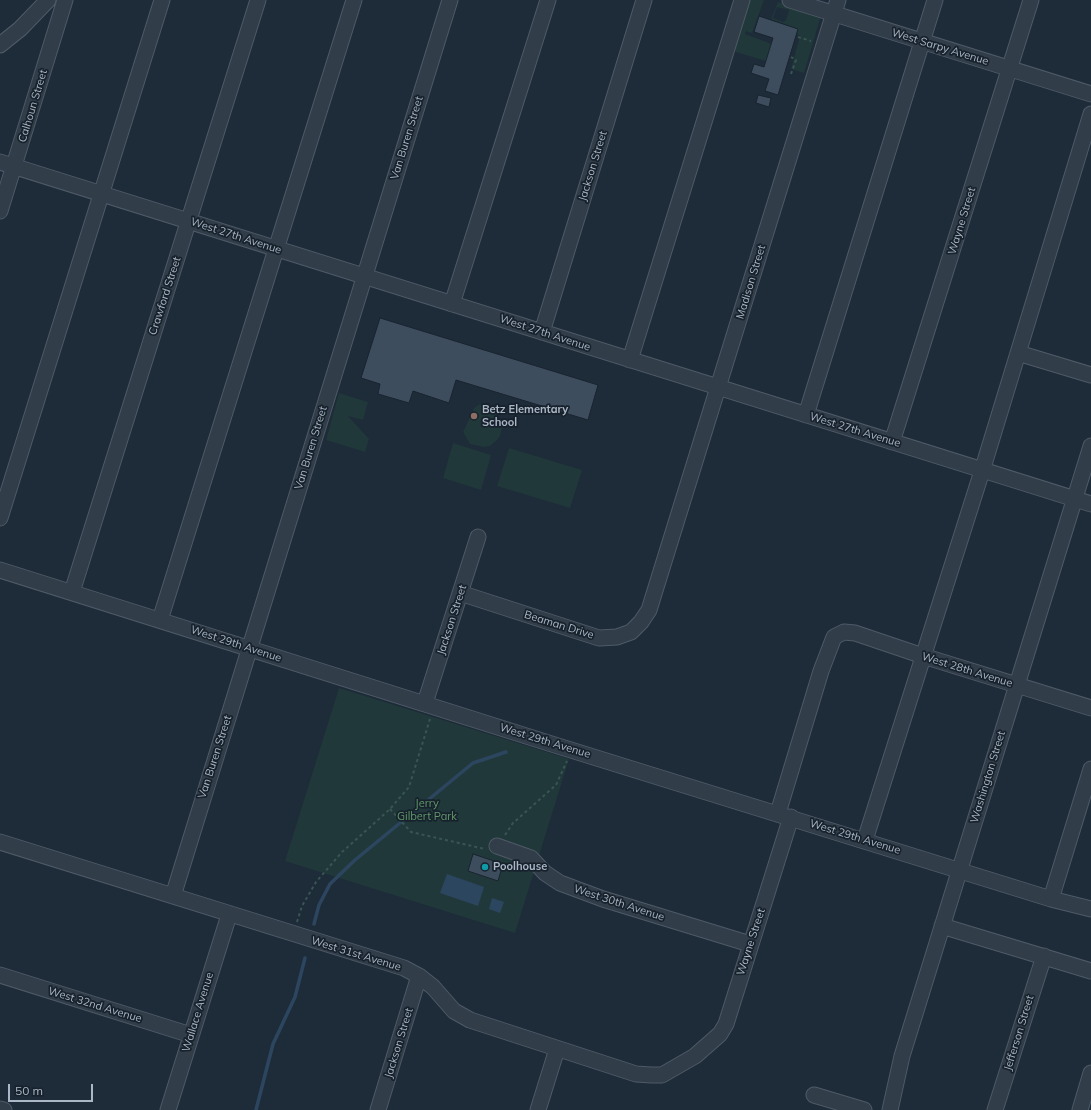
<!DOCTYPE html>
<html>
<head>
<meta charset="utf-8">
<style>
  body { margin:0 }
  #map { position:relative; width:1091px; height:1110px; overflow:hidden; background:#1e2b39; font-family:Mulish,sans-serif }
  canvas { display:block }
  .scale { position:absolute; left:8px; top:1084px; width:85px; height:18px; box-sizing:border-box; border:2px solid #abb7c6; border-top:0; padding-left:5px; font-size:12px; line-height:14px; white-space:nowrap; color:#abb7c6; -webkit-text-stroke:3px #17222d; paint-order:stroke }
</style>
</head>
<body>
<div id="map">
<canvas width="1091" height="1110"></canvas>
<div class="scale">50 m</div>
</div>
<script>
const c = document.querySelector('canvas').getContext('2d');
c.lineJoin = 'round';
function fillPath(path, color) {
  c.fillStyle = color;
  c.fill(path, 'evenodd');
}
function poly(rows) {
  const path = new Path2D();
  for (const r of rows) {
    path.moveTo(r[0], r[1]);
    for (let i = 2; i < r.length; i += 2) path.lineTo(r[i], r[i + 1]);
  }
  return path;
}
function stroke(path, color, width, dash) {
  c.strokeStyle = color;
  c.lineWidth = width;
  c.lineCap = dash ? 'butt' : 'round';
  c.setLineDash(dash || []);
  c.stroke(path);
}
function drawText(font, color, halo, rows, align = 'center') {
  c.font = font + ' Mulish,sans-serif';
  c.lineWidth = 3.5;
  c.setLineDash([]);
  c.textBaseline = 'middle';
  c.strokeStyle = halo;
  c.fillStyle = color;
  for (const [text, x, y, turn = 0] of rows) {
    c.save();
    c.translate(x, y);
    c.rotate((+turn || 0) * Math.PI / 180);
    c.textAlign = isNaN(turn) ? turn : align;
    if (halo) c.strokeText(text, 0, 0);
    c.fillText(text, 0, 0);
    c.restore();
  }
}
fillPath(poly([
  [745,0,764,0,752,33,746,31,745,34,772,44,769,62,736,52,731,46],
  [778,2,821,16,804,73,791,69,800,36,797,34,798,29,771,19],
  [777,7,789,10,786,20,783,22,773,18],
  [339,393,368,402,363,420,348,416,369,439,365,452,326,440],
  [480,404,490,408,503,423,500,436,496,441,490,446,484,447,470,444,463,432,474,408],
  [453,443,491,455,481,490,443,478],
  [509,448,582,470,570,508,497,486],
  [339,688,569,759,515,933,285,861]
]), '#20383a');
fillPath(poly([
  [447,874,484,887,478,906,440,893],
  [492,898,504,902,500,913,489,909]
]), '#2d4660');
stroke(poly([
  [314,924,319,905,330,884,355,860,473,763,506,752],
  [256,1110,273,1044,295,997,305,958]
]), '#2d4660', 3.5);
const building = poly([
  [759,16,798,29,778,95,765,91,769,79,751,73,754,64,764,67,773,38,754,32,759,16],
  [758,95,771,98,769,107,756,103,758,95],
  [380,318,598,385,588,420,456,380,449,403,413,391,409,403,378,394,380,384,361,378,380,318],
  [473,854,503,864,498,881,468,871,473,854]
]);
fillPath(building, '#3e4d5e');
stroke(building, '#19242f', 1);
const minor = poly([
  [790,0,1091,94],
  [0,45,20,29,48,0],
  [0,162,1091,504],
  [0,211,65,0],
  [452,304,548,0],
  [542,332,644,0],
  [1018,353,1091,375],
  [630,360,742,0],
  [806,415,935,0],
  [892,442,1031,0],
  [0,518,162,0],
  [0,570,558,746,1051,899,1091,909],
  [72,592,258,0],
  [460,593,599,638,617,637,631,632,641,622,649,610,838,0],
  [160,620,354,0],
  [425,703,478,537],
  [778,813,821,671,834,637,844,632,855,633,923,656,1091,708],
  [865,840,982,471,1091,114],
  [0,842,404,968,419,976,433,987,454,1011,470,1020,636,1074,651,1075,662,1075,695,1056,720,1034,726,1024,791,817],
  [497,846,531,858,545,873,560,883,603,899,750,944],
  [173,896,450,0],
  [1051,899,1091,769],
  [942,926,1091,971],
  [0,975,191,1035],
  [814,1095,864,1110],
  [0,1109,4,1110],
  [168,1110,229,915],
  [378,1110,419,976],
  [538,1110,557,1049],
  [890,1110,902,1056,1091,446],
  [995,1110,1044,956],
  [1080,1110,1091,1073]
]);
stroke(minor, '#4f5a67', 17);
stroke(poly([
  [798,37,811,41],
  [791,74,796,60,791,57],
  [390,809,411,832,485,849],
  [505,835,513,823,556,785,567,761],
  [297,922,302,906,316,882,342,852,390,809,409,787,430,719]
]), '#3a5454', 2, [3, 3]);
stroke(minor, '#313d49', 15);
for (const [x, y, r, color] of [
  [474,416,4,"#8d6e63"],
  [485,867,4,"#0f9aa8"]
]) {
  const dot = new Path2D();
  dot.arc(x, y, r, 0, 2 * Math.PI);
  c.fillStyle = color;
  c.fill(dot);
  stroke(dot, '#17222d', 1.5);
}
drawText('11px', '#abb7c6', '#17222d', [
  ["West Sarpy Avenue",940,47,17],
  ["Calhoun Street",33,106,-73],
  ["Van Buren Street",407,138,-73],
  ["Jackson Street",593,166,-73],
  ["Wayne Street",962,221,-73],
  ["West 27th Avenue",236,236,18],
  ["Madison Street",751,282,-73],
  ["Crawford Street",165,296,-72],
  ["West 27th Avenue",545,333,18],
  ["West 27th Avenue",855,430,17],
  ["Van Buren Street",311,448,-73],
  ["Jackson Street",452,620,-72],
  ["Beaman Drive",559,625,17],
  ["West 29th Avenue",236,644,18],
  ["West 28th Avenue",967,670,17],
  ["West 29th Avenue",545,741,17],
  ["Van Buren Street",215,757,-72],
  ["Washington Street",988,777,-73],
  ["West 29th Avenue",855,837,17],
  ["West 30th Avenue",619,903,18],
  ["Wayne Street",751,942,-72],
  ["West 31st Avenue",356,954,17],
  ["West 32nd Avenue",95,1005,17],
  ["Wallace Avenue",198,1012,-73],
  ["Jefferson Street",1019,1033,-73],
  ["Jackson Street",399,1043,-73]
]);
drawText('bold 11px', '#abb7c6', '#17222d', [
  ["Betz Elementary",482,410],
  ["School",482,423],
  ["Poolhouse",493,867]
], 'left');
drawText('11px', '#61996a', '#17222d', [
  ["Jerry",427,804],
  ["Gilbert Park",427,817]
]);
</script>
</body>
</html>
